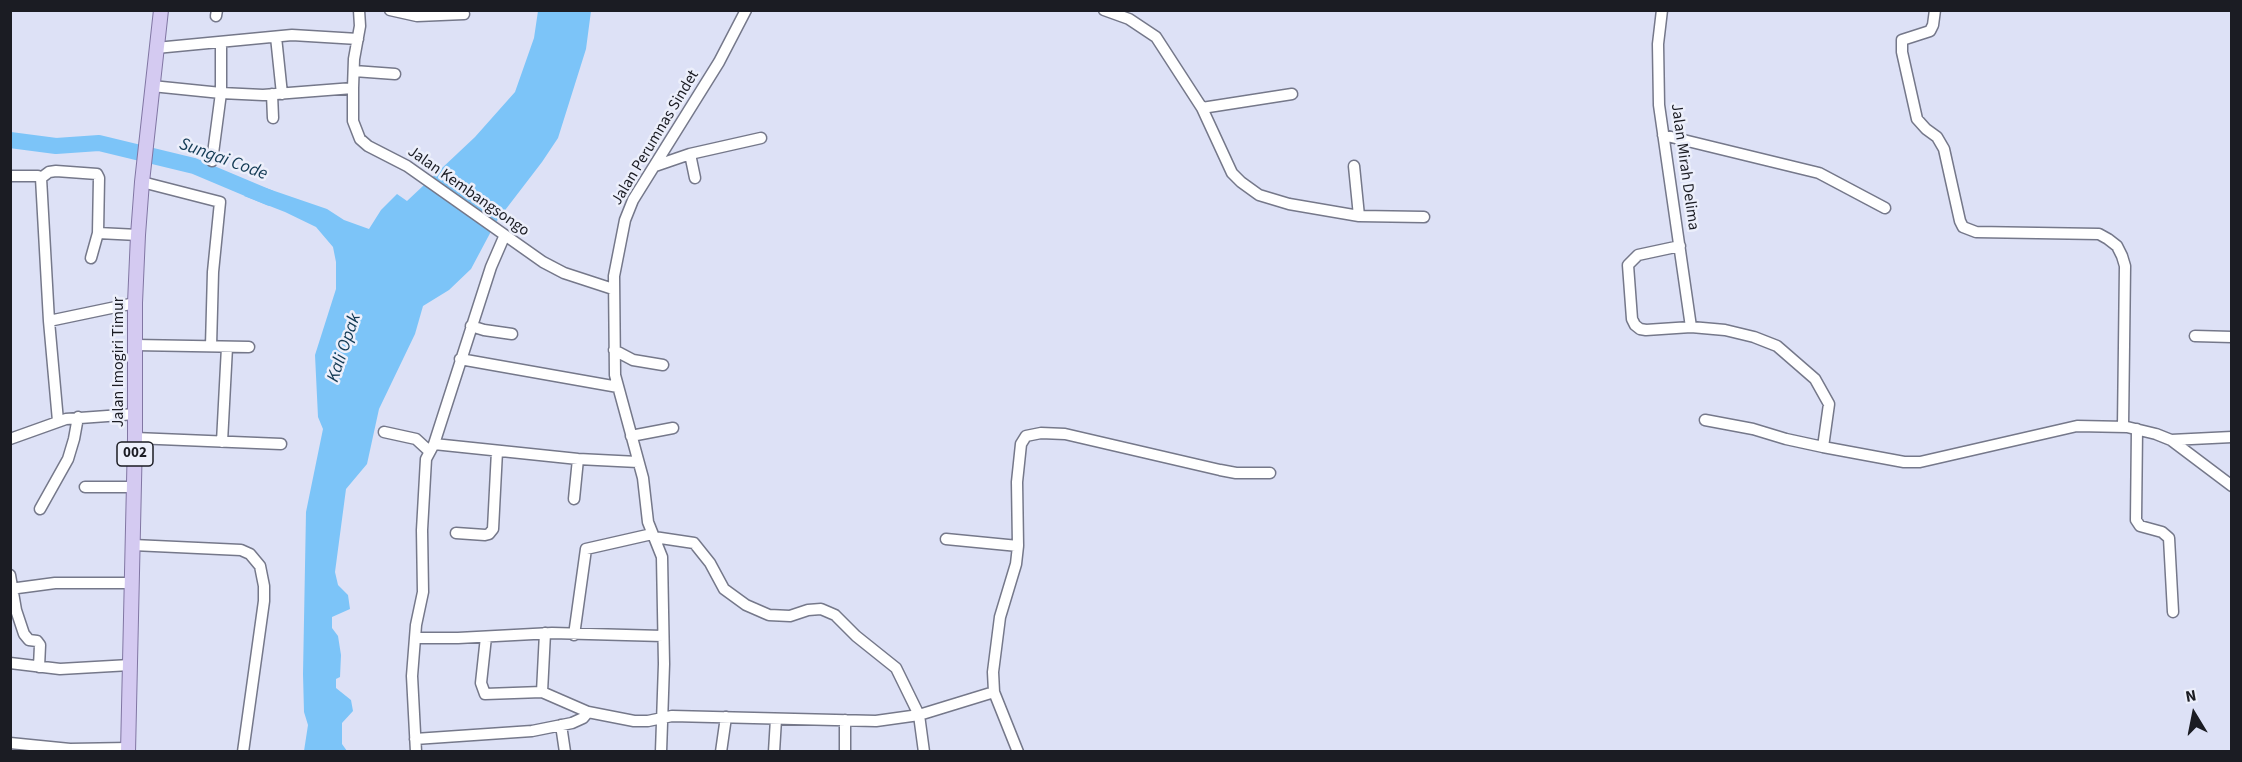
<!DOCTYPE html>
<html>
<head>
<meta charset="utf-8">
<style>
  body { margin:0 }
  #map { position:relative; width:2242px; height:762px; overflow:hidden; background:#dde1f6; font-family:"Source Sans 3",sans-serif }
  canvas { display:block }
  .frame { position:absolute; inset:0; border:12px solid #1b1c23; pointer-events:none }
  .north { position:absolute; left:2164px; top:684px; width:60px; height:60px; -webkit-text-stroke:4px #eceffb; paint-order:stroke; rotate:350deg; font-size:16px; font-weight:700; line-height:24px; text-align:center; color:#1b1c23 }
  .north::after { content:''; display:block; margin:auto; width:21px; height:27px; background:#1b1c23; clip-path:polygon(50% 0,100% 100%,50% 72%,0 100%) }
</style>
</head>
<body>
<div id="map">
<canvas width="2242" height="762"></canvas>
<div class="frame"></div>
<div class="north">N</div>
</div>
<script>
const c = document.querySelector('canvas').getContext('2d');
c.lineJoin = 'round';
function fillPath(path, color) {
  c.fillStyle = color;
  c.fill(path, 'evenodd');
}
function poly(rows) {
  const path = new Path2D();
  for (const r of rows) {
    path.moveTo(r[0], r[1]);
    for (let i = 2; i < r.length; i += 2) path.lineTo(r[i], r[i + 1]);
  }
  return path;
}
function stroke(path, color, width, dash) {
  c.strokeStyle = color;
  c.lineWidth = width;
  c.lineCap = dash ? 'butt' : 'round';
  c.setLineDash(dash || []);
  c.stroke(path);
}
function drawText(font, color, halo, rows, align = 'center') {
  c.font = font + ' "Source Sans 3",sans-serif';
  c.lineWidth = 5;
  c.setLineDash([]);
  c.textBaseline = 'middle';
  c.strokeStyle = halo;
  c.fillStyle = color;
  for (const [text, x, y, turn = 0] of rows) {
    c.save();
    c.translate(x, y);
    c.rotate((+turn || 0) * Math.PI / 180);
    c.textAlign = isNaN(turn) ? turn : align;
    if (halo) c.strokeText(text, 0, 0);
    c.fillText(text, 0, 0);
    c.restore();
  }
}
fillPath(poly([
  [538,11,591,11,586,49,558,138,542,162,496,222,471,269,449,290,423,306,415,334,379,409,367,464,346,489,335,572,338,585,348,595,350,609,332,617,332,628,338,636,341,655,340,677,336,679,336,688,351,700,353,711,342,723,342,744,347,751,304,751,308,725,304,712,303,674,306,512,323,429,318,417,315,355,336,289,336,262,333,247,316,227,285,212,244,196,257,185,327,209,344,220,369,229,381,210,397,194,407,201,475,137,515,92,534,38]
]), '#7cc4f8');
stroke(poly([
  [10,140,56,146,99,143,194,166,270,198]
]), '#7cc4f8', 16);
const minor = poly([
  [359,10,360,26,354,59,353,88,353,121,360,139,368,146,407,166,543,262,564,273,613,289],
  [390,10,417,16,464,14],
  [1104,10,1129,19,1156,37,1202,108,1232,173,1241,182,1259,195,1289,204,1359,216,1424,217],
  [1662,10,1658,44,1659,105,1691,327],
  [1935,10,1933,25,1930,31,1902,40,1902,52,1917,119,1926,129,1937,137,1944,149,1960,221,1963,227,1976,232,2099,234,2108,239,2117,246,2122,256,2125,266,2123,426],
  [216,16,217,10],
  [276,37,282,94],
  [156,48,292,35,358,39],
  [354,71,395,74],
  [152,86,221,93,263,95,353,88],
  [272,94,273,118],
  [1202,108,1292,94],
  [1663,135,1819,173,1885,208],
  [690,154,695,178],
  [212,161,221,93,221,43],
  [655,166,690,154,761,138],
  [1354,166,1359,216],
  [10,176,38,176,41,178],
  [41,178,49,321,135,303],
  [41,178,49,172,56,171,97,174,99,178,98,233,138,235],
  [142,182,220,202,213,272,211,346],
  [1680,246,1638,255,1628,265,1632,319,1635,325,1640,329,1646,330,1691,327,1725,330,1754,337,1777,346,1815,379,1829,404,1823,447],
  [91,258,98,233],
  [49,321,58,421],
  [471,326,484,330,512,334],
  [2195,336,2232,337],
  [135,345,249,347],
  [614,350,633,360,663,365],
  [460,359,618,387],
  [1705,420,1753,429,1786,439,1823,447,1904,462,1920,462,2077,426,2127,427,2156,434,2171,440,2232,486],
  [2137,429,2136,520,2140,526,2162,532,2169,538,2173,612],
  [384,432,416,439,429,451],
  [631,436,673,428],
  [135,438,281,444],
  [10,439,66,419,135,414],
  [2171,440,2232,437],
  [222,442,227,347],
  [434,444,578,459,638,462],
  [85,487,134,487],
  [574,499,578,459],
  [40,509,68,459,74,439,78,417],
  [456,533,485,535,489,534,493,529,497,451],
  [654,537,694,543,710,563,724,589,746,605,769,615,790,616,808,610,821,609,835,615,856,636,896,668,919,715,994,692],
  [946,539,1018,546,1016,564,1000,617,993,672,994,692,1018,752],
  [133,545,241,550,250,554,260,566,264,586,264,601,243,752],
  [1018,546,1017,482,1021,444,1026,436,1041,433,1065,434,1220,470,1236,473,1270,473],
  [10,575,16,610,24,634,29,640,37,641,40,645,39,667],
  [10,589,55,583,132,583],
  [574,635,586,549,652,534],
  [486,637,481,683,485,694,542,692,588,712],
  [415,638,458,638,552,633,663,636],
  [10,663,60,669,130,665],
  [542,692,545,633],
  [561,725,565,752],
  [415,739,532,731,572,723,583,718,588,712,634,721,648,721,672,716,876,721,919,715,924,752],
  [10,743,70,749,129,748],
  [416,752,412,676,416,625,423,592,422,530,426,459,434,444,491,267,504,237],
  [661,752,664,664,662,557,648,522,643,478,615,375,614,276,625,220,633,200,719,62,746,10],
  [721,752,726,717],
  [774,752,776,719],
  [845,752,845,720]
]);
const major = poly([
  [128,752,135,438,135,303,138,235,142,182,161,10]
]);
stroke(minor, '#75788a', 13);
stroke(major, '#8176a3', 16);
stroke(minor, '#fff', 10);
stroke(major, '#d4caf1', 14);
for (const [x, y, w] of [
  [135,454,36]
]) {
  const box = new Path2D();
  box.roundRect(x - w / 2, y - 12, w, 24, 4.5);
  c.fillStyle = '#eceffb';
  c.fill(box);
  stroke(box, '#1b1c23', 1.5);
}
drawText('bold 15px', '#1b1c23', null, [
  ["002",135,454]
]);
drawText('16px', '#1b1c23', '#eceffb', [
  ["Jalan Perumnas Sindet",656,138,-59],
  ["Jalan Mirah Delima",1684,167,82],
  ["Jalan Kembangsongo",468,192,35],
  ["Jalan Imogiri Timur",119,362,-90]
]);
drawText('italic 18px', '#123a54', '#eceffb', [
  ["Sungai Code",223,160,20],
  ["Kali Opak",345,348,-71]
]);
</script>
</body>
</html>
